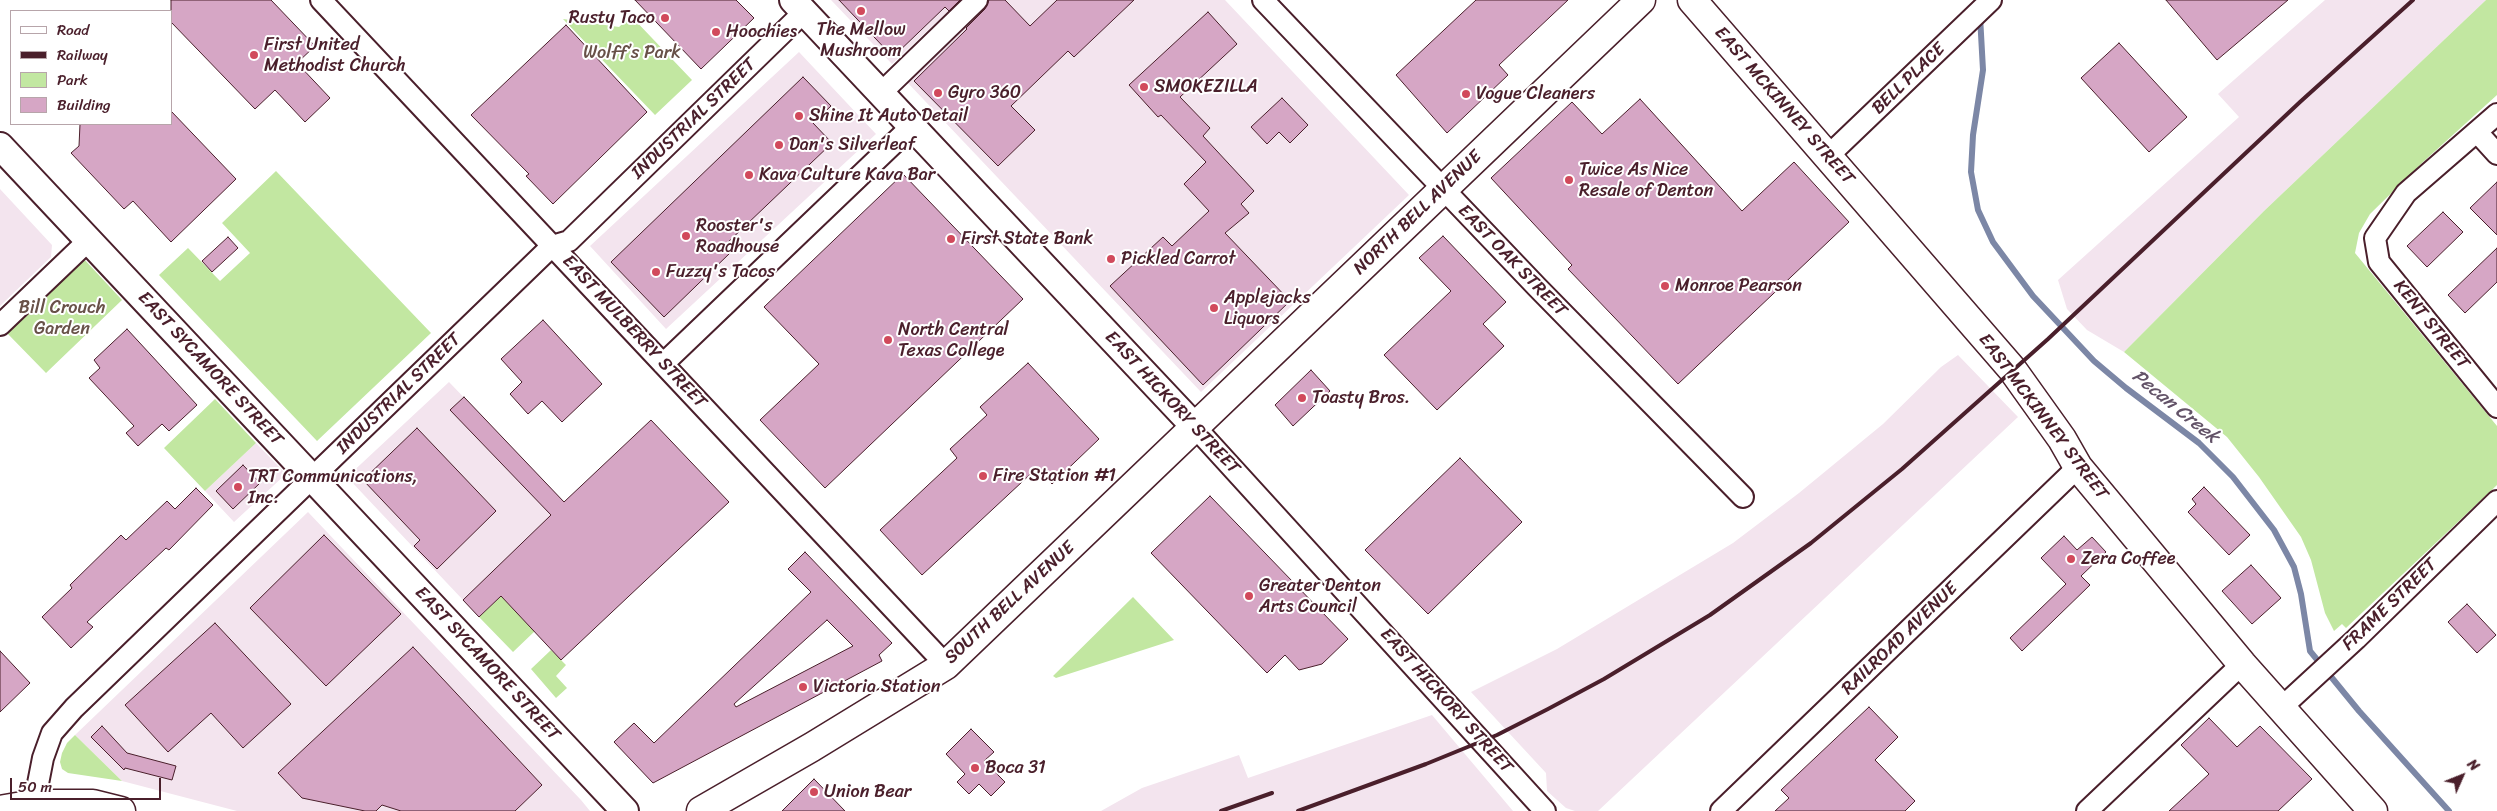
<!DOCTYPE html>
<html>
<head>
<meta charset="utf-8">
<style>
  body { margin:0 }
  #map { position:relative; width:2497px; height:811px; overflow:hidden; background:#fff; font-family:Sriracha,sans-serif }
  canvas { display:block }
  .legend { position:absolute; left:10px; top:10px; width:162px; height:115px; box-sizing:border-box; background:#fff; border:1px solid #b7a5aa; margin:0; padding:6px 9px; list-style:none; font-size:15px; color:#4a1f2b }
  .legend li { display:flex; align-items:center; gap:10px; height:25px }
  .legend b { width:25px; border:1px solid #b7a5aa }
  .north { position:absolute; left:2437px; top:751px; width:50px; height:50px; -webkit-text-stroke:4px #fff; paint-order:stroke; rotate:46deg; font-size:14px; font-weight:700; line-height:20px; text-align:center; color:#4a1f2b }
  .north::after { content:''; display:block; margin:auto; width:18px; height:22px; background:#4a1f2b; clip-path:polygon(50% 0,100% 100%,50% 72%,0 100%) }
  .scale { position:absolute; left:10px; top:778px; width:151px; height:22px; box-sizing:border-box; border:2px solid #4a1f2b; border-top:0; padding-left:6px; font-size:15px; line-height:18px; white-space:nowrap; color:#4a1f2b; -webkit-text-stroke:4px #fff; paint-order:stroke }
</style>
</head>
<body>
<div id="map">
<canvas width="2497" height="811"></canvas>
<ul class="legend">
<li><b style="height:6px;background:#fff"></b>Road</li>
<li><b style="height:6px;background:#4a1f2b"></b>Railway</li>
<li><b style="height:14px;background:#c2e7a1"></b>Park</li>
<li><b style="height:14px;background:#d6a6c5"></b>Building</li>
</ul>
<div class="north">N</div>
<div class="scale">50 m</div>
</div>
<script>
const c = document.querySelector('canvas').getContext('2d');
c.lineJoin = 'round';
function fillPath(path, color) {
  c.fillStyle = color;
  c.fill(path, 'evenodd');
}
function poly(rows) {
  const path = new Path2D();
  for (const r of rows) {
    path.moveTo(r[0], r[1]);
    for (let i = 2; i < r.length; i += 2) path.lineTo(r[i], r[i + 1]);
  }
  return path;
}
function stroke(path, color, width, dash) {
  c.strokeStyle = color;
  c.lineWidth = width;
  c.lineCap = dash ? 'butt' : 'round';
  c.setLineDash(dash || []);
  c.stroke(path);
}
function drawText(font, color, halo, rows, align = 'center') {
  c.font = font + ' Sriracha,sans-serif';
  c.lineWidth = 4;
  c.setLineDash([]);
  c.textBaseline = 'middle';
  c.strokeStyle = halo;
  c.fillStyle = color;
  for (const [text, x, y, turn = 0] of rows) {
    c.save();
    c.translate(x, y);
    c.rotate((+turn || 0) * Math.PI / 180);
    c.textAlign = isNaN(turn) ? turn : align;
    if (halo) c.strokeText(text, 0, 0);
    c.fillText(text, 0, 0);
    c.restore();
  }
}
fillPath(poly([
  [831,0,960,0,892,64],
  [992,0,1225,0,1409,195,1201,392,906,81],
  [2325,0,2486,0,2264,211,2124,352,2087,330,2067,309,2058,280,2239,117,2218,94],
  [799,52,876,134,666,329,590,246],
  [0,189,52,245,51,257,0,306],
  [1958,355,2018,417,1598,811,1575,811,1566,808,1547,791,1546,773,1471,692,1557,649,1733,543,1799,493,1883,424,1941,367],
  [449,382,581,519,479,617,347,477],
  [256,443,286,474,234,522,205,491],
  [308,512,581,800,590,811,237,811,122,781,75,735],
  [1432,715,1513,811,1101,811,1142,788,1239,755,1248,778]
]), '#f3e4ee');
fillPath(poly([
  [2486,0,2497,0,2497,95,2423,162,2370,214,2359,233,2355,253,2497,426,2497,485,2346,628,2342,624,2334,631,2325,613,2311,560,2301,537,2259,477,2227,437,2124,352,2264,211],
  [631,16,692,80,655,115,563,19,619,27],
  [276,171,431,333,317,441,159,275,188,248,220,281,250,253,222,223],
  [83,258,122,300,46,373,6,332],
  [215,399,256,443,205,491,164,448],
  [501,596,535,631,513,652,479,617],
  [1133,597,1174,640,1056,678,1053,676],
  [551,650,566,665,556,676,567,688,556,698,531,669],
  [75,735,122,781,68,773,62,769,60,762,62,753,67,743]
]), '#c2e7a1');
stroke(poly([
  [1980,16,1983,70,1973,135,1971,172,1978,210,1993,242,2033,296,2094,361,2126,388,2199,443,2233,477,2274,530,2294,567,2301,594,2310,651,2359,711,2449,811]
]), '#7c87a6', 6);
const building = poly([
  [171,0,271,0,315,46,297,63,330,98,305,122,275,90,255,109,171,22,171,0],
  [635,0,736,0,754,18,701,69,635,0],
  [839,0,960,0,949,11,945,7,893,57,839,0],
  [989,0,1005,0,1030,26,1057,0,1134,0,1074,57,1068,51,1011,106,1035,130,998,166,914,81,967,29,966,28,985,9,989,0],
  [1476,0,1568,0,1499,65,1508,75,1447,133,1396,75,1476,0],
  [2166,0,2288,0,2217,60,2166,0],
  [1208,12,1237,44,1180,97,1210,128,1203,136,1254,191,1241,204,1249,213,1225,233,1290,301,1203,385,1110,286,1163,237,1172,246,1209,211,1184,184,1206,162,1161,115,1158,117,1129,85,1208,12],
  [566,25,647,112,553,204,526,176,529,174,471,115,566,25],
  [2119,43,2187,117,2149,152,2081,78,2119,43],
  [803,77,831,106,813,123,832,143,724,246,730,253,664,317,611,262,803,77],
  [1282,98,1308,125,1290,143,1279,132,1267,144,1251,127,1282,98],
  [1640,99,1742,211,1794,162,1849,222,1678,384,1568,269,1572,265,1491,178,1572,102,1602,134,1640,99],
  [171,111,236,179,171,242,133,201,124,209,71,153,79,146,80,124,171,124,171,111],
  [903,174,1023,299,825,488,760,420,819,364,764,307,903,174],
  [2497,182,2497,235,2470,208,2497,182],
  [2443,212,2463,232,2427,267,2407,246,2443,212],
  [1443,236,1506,302,1483,324,1504,346,1437,410,1384,355,1451,291,1419,258,1443,236],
  [228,237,238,248,212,272,202,261,228,237],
  [2497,248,2497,282,2465,313,2448,295,2497,248],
  [543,320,602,384,562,422,542,401,528,414,510,394,522,382,501,359,543,320],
  [127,329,197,405,169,431,162,424,138,446,126,433,134,426,89,378,100,368,94,360,127,329],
  [1028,363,1099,439,1052,484,1037,468,922,575,880,530,957,458,950,449,987,415,980,407,1028,363],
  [1311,370,1330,391,1293,426,1275,405,1311,370],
  [464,397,564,502,651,420,729,502,561,660,501,596,479,617,463,600,551,515,450,410,464,397],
  [417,428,496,511,437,569,414,546,420,540,363,480,417,428],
  [1460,458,1522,522,1428,614,1365,550,1460,458],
  [243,465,260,483,233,509,216,491,243,465],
  [2204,487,2250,535,2229,555,2188,512,2196,504,2192,499,2204,487],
  [196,488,213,505,169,550,166,548,87,622,93,627,71,648,42,617,72,588,70,585,121,535,126,540,167,501,175,509,196,488],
  [1210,496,1348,639,1322,664,1299,670,1285,655,1267,673,1151,553,1210,496],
  [324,535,401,614,326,686,250,608,324,535],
  [2064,536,2077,550,2092,537,2106,552,2081,576,2090,585,2022,651,2010,638,2066,584,2041,558,2064,536],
  [805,552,892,643,879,655,882,661,653,783,614,742,634,723,654,743,811,592,788,569,805,552],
  [827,620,853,646,736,707,734,704,827,620],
  [2251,565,2281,598,2252,624,2222,591,2251,565],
  [2467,604,2496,635,2477,653,2448,622,2467,604],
  [215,623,291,704,243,748,211,713,168,752,125,705,215,623],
  [413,647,542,785,515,811,401,811,382,805,376,811,365,811,302,798,278,773,413,647],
  [0,651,30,683,0,712,0,651],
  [1869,707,1898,737,1875,760,1915,801,1905,811,1775,811,1789,798,1781,790,1869,707],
  [2209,718,2237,747,2260,726,2312,779,2278,811,2169,811,2209,774,2181,745,2209,718],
  [102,726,127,753,176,766,172,780,125,768,124,770,91,737,102,726],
  [971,729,994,752,984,761,1005,782,991,796,979,784,969,794,957,782,965,774,946,754,971,729],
  [814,779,845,811,782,811,814,779]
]);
fillPath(building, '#d6a6c5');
stroke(building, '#4a1f2b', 1);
const minor = poly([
  [321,0,946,665],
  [1263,0,1537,287,1743,497],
  [881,93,977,0],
  [2497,114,2406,193,2375,238,2379,262,2497,407],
  [2477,132,2497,154],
  [1827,157,1991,0],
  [0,325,89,240],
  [663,364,912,126],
  [1195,427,1545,811],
  [2281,708,2356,639,2497,501],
  [34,804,43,758,52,733,74,708,552,246,569,241,804,12],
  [1721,811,2078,467],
  [2087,811,2242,664]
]);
const tertiary = poly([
  [793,0,1195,427],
  [0,146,625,811]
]);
const secondary = poly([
  [1692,0,2012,369,2062,439,2078,467,2242,664,2373,811],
  [0,810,34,804,93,804,121,811],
  [701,811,812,747,946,665,1641,0]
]);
stroke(minor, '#4a1f2b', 24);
stroke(tertiary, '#4a1f2b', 30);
stroke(secondary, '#4a1f2b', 31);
stroke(minor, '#fff', 20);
stroke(tertiary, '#fff', 26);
stroke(secondary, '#fff', 28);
stroke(poly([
  [1221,811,1272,793],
  [1298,811,1426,764,1497,735,1548,709,1604,679,1710,615,1811,543,1902,469,2048,339,2300,102,2413,0]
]), '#4a1f2b', 4);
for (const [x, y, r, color] of [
  [861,11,5,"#d1495b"],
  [665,18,5,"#d1495b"],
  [716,32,5,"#d1495b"],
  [254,55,5,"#d1495b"],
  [1144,87,5,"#d1495b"],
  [938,93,5,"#d1495b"],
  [1466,94,5,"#d1495b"],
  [799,116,5,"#d1495b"],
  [779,145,5,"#d1495b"],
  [749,175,5,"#d1495b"],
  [1569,180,5,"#d1495b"],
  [686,236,5,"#d1495b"],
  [951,239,5,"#d1495b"],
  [1111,259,5,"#d1495b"],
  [656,272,5,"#d1495b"],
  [1665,286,5,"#d1495b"],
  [1214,308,5,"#d1495b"],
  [888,340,5,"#d1495b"],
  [1302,398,5,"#d1495b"],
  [983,476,5,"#d1495b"],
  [238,487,5,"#d1495b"],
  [2071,559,5,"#d1495b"],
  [1249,596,5,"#d1495b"],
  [803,687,5,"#d1495b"],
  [975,768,5,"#d1495b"],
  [814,792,5,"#d1495b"]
]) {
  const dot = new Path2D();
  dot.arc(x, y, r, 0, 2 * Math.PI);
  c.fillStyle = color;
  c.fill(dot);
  stroke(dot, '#fff', 2);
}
drawText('18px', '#4a1f2b', '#fff', [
  ["Rusty Taco",655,18,"right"],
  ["The Mellow",861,30,"center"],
  ["Mushroom",861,51,"center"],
  ["Hoochies",726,32],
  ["First United",264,45],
  ["Methodist Church",264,66],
  ["SMOKEZILLA",1154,87],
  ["Gyro 360",948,93],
  ["Vogue Cleaners",1476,94],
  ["Shine It Auto Detail",809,116],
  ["Dan's Silverleaf",789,145],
  ["Twice As Nice",1579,170],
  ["Resale of Denton",1579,191],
  ["Kava Culture Kava Bar",759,175],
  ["Rooster's",696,226],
  ["Roadhouse",696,247],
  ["First State Bank",961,239],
  ["Pickled Carrot",1121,259],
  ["Fuzzy's Tacos",666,272],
  ["Monroe Pearson",1675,286],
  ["Applejacks",1224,298],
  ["Liquors",1224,319],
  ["North Central",898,330],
  ["Texas College",898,351],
  ["Toasty Bros.",1312,398],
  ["Fire Station #1",993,476],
  ["TRT Communications,",248,477],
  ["Inc.",248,498],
  ["Zera Coffee",2081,559],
  ["Greater Denton",1259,586],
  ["Arts Council",1259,607],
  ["Victoria Station",813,687],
  ["Boca 31",985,768],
  ["Union Bear",824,792]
], 'left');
drawText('18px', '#685148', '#fff', [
  ["Wolff’s Park",632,53],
  ["Bill Crouch",62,308],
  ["Garden",62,329]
]);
drawText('18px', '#4a1f2b', '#fff', [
  ["BELL PLACE",1909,79,-44],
  ["EAST MCKINNEY STREET",1784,106,49],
  ["INDUSTRIAL STREET",694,119,-44],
  ["NORTH BELL AVENUE",1418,213,-44],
  ["EAST OAK STREET",1512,261,46],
  ["KENT STREET",2431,325,51],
  ["EAST MULBERRY STREET",634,332,47],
  ["EAST SYCAMORE STREET",210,369,47],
  ["INDUSTRIAL STREET",399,394,-44],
  ["EAST HICKORY STREET",1172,403,47],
  ["EAST MCKINNEY STREET",2043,417,53],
  ["SOUTH BELL AVENUE",1010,603,-43],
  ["FRAME STREET",2390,605,-44],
  ["RAILROAD AVENUE",1900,639,-44],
  ["EAST SYCAMORE STREET",487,664,47],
  ["EAST HICKORY STREET",1446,701,48]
]);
drawText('italic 19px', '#635368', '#fff', [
  ["Pecan Creek",2175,407,39]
]);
</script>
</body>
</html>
